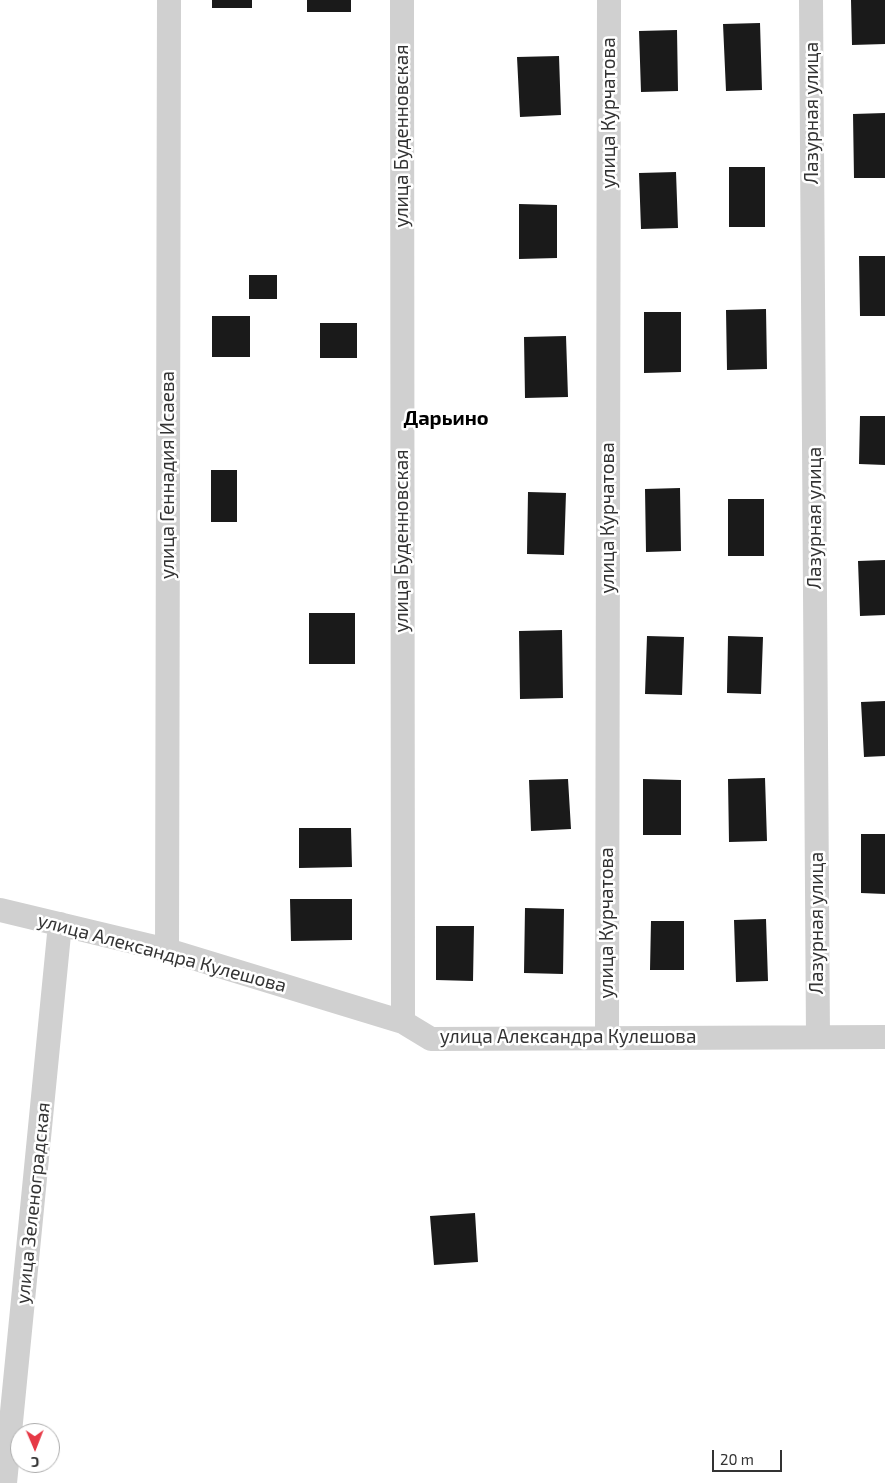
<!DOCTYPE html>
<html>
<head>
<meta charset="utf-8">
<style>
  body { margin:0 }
  #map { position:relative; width:885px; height:1483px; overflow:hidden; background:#fff; font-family:"Exo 2",sans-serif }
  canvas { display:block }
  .north { position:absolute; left:10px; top:1423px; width:50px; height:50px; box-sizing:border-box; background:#fff; border:1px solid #adadad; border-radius:50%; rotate:179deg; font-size:14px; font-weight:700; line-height:20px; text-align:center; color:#333 }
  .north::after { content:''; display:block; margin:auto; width:18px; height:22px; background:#e63946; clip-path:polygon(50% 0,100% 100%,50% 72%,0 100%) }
  .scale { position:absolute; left:712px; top:1450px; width:70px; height:22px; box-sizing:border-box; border:2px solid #333; border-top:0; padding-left:6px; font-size:15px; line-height:18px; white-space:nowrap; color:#333; -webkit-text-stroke:4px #fff; paint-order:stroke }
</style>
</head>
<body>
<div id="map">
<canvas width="885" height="1483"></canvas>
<div class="north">С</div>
<div class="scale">20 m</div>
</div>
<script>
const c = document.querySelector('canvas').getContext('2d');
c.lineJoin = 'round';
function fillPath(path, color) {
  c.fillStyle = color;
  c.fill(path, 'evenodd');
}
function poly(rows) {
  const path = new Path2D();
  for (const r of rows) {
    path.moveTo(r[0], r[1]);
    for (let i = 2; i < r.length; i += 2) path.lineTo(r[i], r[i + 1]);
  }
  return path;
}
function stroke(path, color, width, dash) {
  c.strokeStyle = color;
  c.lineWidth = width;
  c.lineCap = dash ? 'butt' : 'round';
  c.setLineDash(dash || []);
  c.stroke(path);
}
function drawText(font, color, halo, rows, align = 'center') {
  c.font = font + ' "Exo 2",sans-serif';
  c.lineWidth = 5;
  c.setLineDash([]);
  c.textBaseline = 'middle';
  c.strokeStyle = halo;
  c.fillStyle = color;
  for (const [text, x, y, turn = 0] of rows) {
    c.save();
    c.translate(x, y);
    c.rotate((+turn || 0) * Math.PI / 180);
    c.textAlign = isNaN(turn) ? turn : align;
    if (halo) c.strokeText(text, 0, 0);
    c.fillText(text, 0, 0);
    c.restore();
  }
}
fillPath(poly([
  [212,0,252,0,252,8,212,8],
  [307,0,351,0,351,12,307,12],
  [851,0,885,0,885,44,852,45],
  [760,23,762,90,726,91,723,24],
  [677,30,678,91,641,92,639,31],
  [559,56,561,115,520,117,517,57],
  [885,113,885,178,854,178,853,114],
  [729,167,765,167,765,227,729,227],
  [676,172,678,228,641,229,639,173],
  [519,204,557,205,557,258,519,259],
  [859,256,885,256,885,316,860,316],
  [249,275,277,275,277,299,249,299],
  [766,309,767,369,727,370,726,310],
  [644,312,681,312,681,372,644,373],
  [212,316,250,316,250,357,212,357],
  [320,323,357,323,357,358,320,358],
  [566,336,568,397,525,398,524,337],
  [860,416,885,416,885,465,859,464],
  [211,470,237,470,237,522,211,522],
  [680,488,681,551,646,552,645,489],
  [528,492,566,493,564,555,527,554],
  [728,499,764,499,764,556,728,556],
  [885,560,885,615,860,616,858,561],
  [309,613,355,613,355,664,309,664],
  [562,630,563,698,520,699,519,631],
  [647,636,684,637,682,695,645,694],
  [728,636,763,637,761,694,727,693],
  [885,701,885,756,864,757,861,702],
  [765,778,767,841,729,842,728,779],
  [568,779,571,829,531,831,529,780],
  [643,779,681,780,681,835,643,835],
  [299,828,351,828,352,867,299,868],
  [861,834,885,834,885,894,861,893],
  [290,899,352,899,352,940,291,941],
  [525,908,564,909,563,974,524,973],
  [766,919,768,981,736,982,734,920],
  [651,921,684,921,684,970,650,970],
  [436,926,474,926,473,981,436,980],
  [475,1213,478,1262,434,1265,430,1216]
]), '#1a1a1a');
stroke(poly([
  [402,0,403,1022],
  [811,0,818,1036],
  [0,910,167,950,403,1022,431,1039,885,1037],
  [167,950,169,0],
  [607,1037,609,0],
  [5,1483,60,924]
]), '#d0d0d0', 24);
drawText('19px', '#333', '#fff', [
  ["улица Курчатова",609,113,-90],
  ["Лазурная улица",812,113,-90],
  ["улица Буденновская",402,136,-90],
  ["улица Геннадия Исаева",168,475,-90],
  ["улица Курчатова",608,518,-90],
  ["Лазурная улица",815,518,-90],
  ["улица Буденновская",402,541,-90],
  ["улица Курчатова",607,923,-90],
  ["Лазурная улица",817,923,-90],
  ["улица Александра Кулешова",162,953,15],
  ["улица Александра Кулешова",568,1037],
  ["улица Зеленоградская",33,1203,-84]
]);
drawText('bold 20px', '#000', '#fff', [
  ["Дарьино",446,418]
]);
</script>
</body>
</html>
